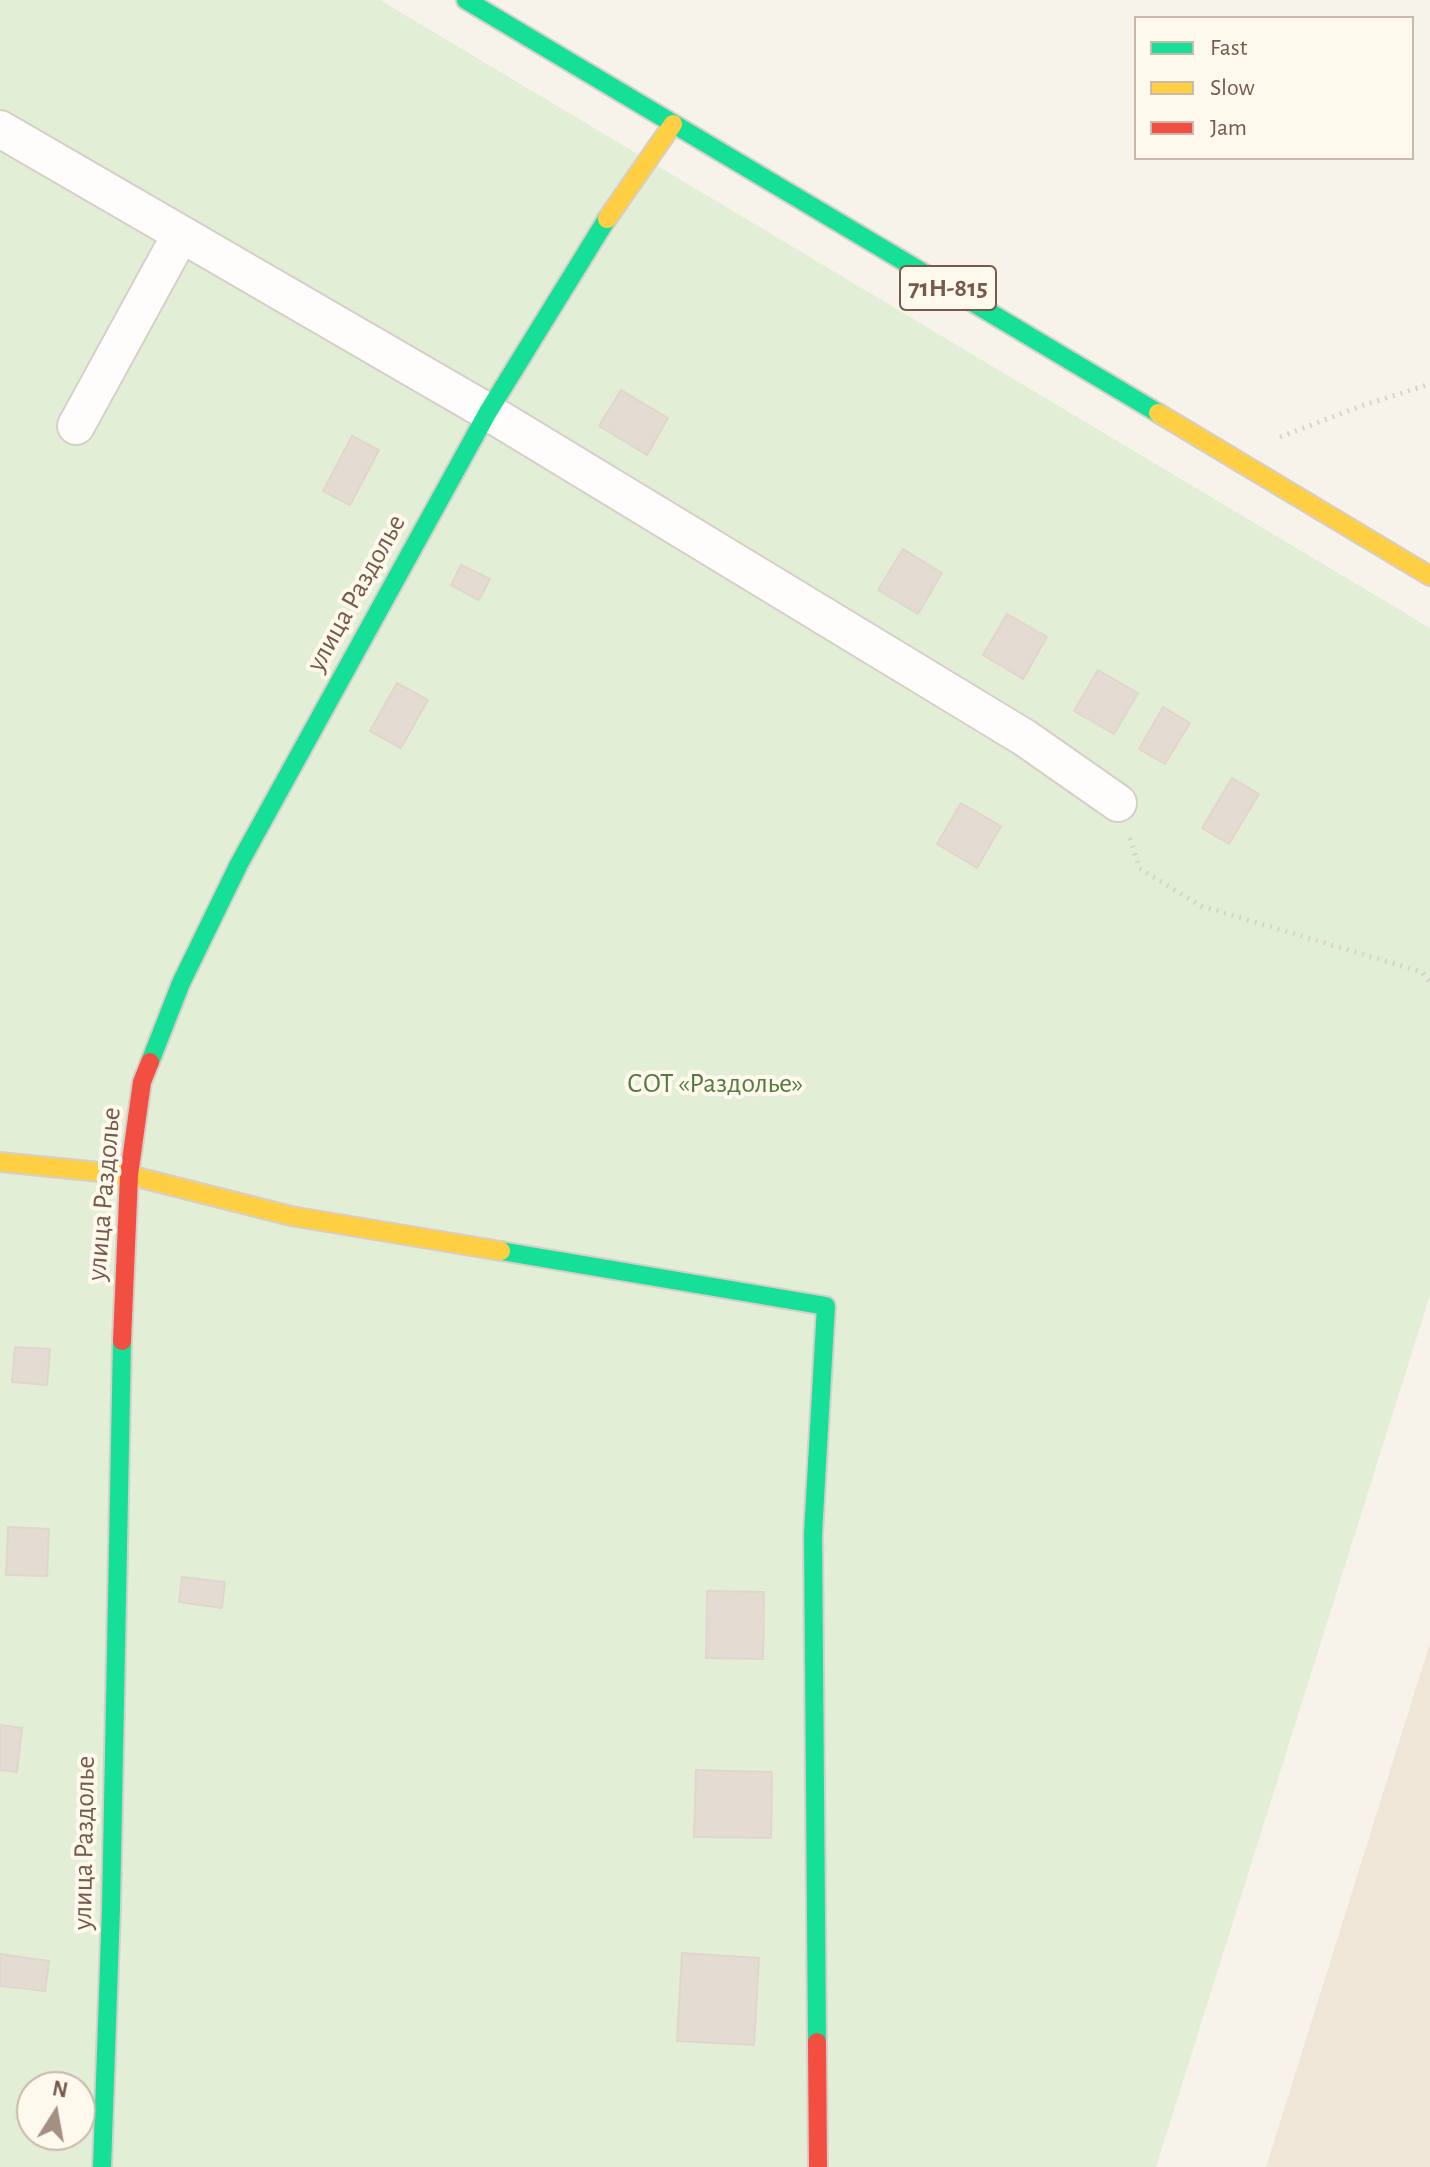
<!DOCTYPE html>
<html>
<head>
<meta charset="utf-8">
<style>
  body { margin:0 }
  #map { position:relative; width:1430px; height:2167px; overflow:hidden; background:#f7f3eb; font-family:"Alegreya Sans",sans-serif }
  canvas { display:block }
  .legend { position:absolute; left:1134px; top:16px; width:280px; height:144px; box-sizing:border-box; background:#fff8ec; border:2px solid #c8b9ab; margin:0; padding:10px 14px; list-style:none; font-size:24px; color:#765a4a }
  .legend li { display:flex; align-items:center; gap:16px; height:40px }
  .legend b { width:40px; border:2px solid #c8b9ab }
  .north { position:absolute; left:16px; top:2071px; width:80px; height:80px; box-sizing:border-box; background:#fff8ec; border:2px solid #c8b9ab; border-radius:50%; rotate:11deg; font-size:22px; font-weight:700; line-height:32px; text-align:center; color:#765a4a }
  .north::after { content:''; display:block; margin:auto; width:28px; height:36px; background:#a39082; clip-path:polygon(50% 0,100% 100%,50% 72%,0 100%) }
</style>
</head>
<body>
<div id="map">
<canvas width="1430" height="2167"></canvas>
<ul class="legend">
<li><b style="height:10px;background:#16e098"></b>Fast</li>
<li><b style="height:10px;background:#ffcf43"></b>Slow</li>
<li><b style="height:10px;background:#f24e42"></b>Jam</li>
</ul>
<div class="north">N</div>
</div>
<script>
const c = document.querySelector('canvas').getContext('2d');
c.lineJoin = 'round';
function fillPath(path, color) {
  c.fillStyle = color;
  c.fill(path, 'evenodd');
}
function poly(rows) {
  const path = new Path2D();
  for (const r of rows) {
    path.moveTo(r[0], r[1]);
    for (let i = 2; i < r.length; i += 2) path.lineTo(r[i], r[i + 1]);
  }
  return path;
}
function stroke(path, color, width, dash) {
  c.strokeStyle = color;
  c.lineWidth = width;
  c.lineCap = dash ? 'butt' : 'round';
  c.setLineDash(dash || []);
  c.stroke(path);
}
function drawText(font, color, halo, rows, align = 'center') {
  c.font = font + ' "Alegreya Sans",sans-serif';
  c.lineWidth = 8;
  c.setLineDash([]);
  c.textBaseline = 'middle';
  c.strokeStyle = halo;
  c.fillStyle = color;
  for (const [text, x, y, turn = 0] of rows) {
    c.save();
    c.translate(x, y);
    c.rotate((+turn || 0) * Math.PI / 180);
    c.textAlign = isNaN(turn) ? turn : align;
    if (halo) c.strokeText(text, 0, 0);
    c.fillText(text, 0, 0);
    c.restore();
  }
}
fillPath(poly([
  [1430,1643,1430,2167,1266,2167]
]), '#f0e6d8');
fillPath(poly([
  [0,0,380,0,1430,628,1430,1295,1156,2167,0,2167],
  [32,2087,80,2087,80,2135,32,2135]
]), '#e3eed6');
const building = poly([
  [621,390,668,418,647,455,599,426,621,390],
  [352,436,379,450,350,505,323,491,352,436],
  [903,549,942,573,918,614,878,590,903,549],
  [461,565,490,579,479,600,451,585,461,565],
  [1007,614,1047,637,1023,679,983,655,1007,614],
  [1098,670,1138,693,1114,734,1074,711,1098,670],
  [397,683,428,700,401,748,370,731,397,683],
  [1163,707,1190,723,1165,764,1139,749,1163,707],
  [1232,778,1259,794,1229,844,1202,828,1232,778],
  [961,803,1001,826,977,868,937,844,961,803],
  [15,1347,50,1349,47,1385,12,1382,15,1347],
  [8,1527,49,1529,47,1576,6,1575,8,1527],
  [182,1577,225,1582,222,1608,179,1602,182,1577],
  [707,1591,764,1592,763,1659,706,1658,707,1591],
  [0,1725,22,1728,17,1772,0,1770,0,1725],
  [696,1770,772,1772,771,1838,694,1837,696,1770],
  [682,1953,759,1958,754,2045,677,2041,682,1953],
  [0,1954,49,1961,45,1991,0,1986,0,1954]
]);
fillPath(building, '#e4dbd2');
stroke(building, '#e0d6cd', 2);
const street = poly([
  [0,129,488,412,1025,738,1118,803],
  [76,426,181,234]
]);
const fast = poly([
  [466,0,1158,413],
  [150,1062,181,983,239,864,488,412,607,219],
  [501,1251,826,1306,813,1534,817,2042],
  [102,2167,111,1908,122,1341]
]);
const slow = poly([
  [607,219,673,124],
  [1158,413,1430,576],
  [0,1162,129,1175,291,1216,501,1251]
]);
const jam = poly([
  [122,1341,129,1175,142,1082,150,1062],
  [817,2042,818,2167]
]);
stroke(street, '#d6cfc8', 40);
stroke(fast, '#d6cfc8', 22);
stroke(slow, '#d6cfc8', 22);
stroke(jam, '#d6cfc8', 22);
stroke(poly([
  [1280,437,1361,406,1430,384],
  [1130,838,1139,868,1201,906,1422,972,1430,983]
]), '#dad2cd', 5, [2, 6]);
stroke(street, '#fefdfc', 36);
stroke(fast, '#16e098', 18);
stroke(slow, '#ffcf43', 18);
stroke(jam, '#f24e42', 18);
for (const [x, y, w] of [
  [948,288,96]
]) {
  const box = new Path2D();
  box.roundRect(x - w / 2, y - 22, w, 44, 6);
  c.fillStyle = '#fff8ec';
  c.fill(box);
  stroke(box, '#765a4a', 2);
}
drawText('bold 26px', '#765a4a', null, [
  ["71Н-815",948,288]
]);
drawText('28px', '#765a4a', '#fff8ec', [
  ["улица Раздолье",356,593,-61],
  ["улица Раздолье",104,1194,-85],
  ["улица Раздолье",84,1843,-89]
]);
drawText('28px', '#537c42', '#fff8ec', [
  ["СОТ «Раздолье»",715,1084]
]);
</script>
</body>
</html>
